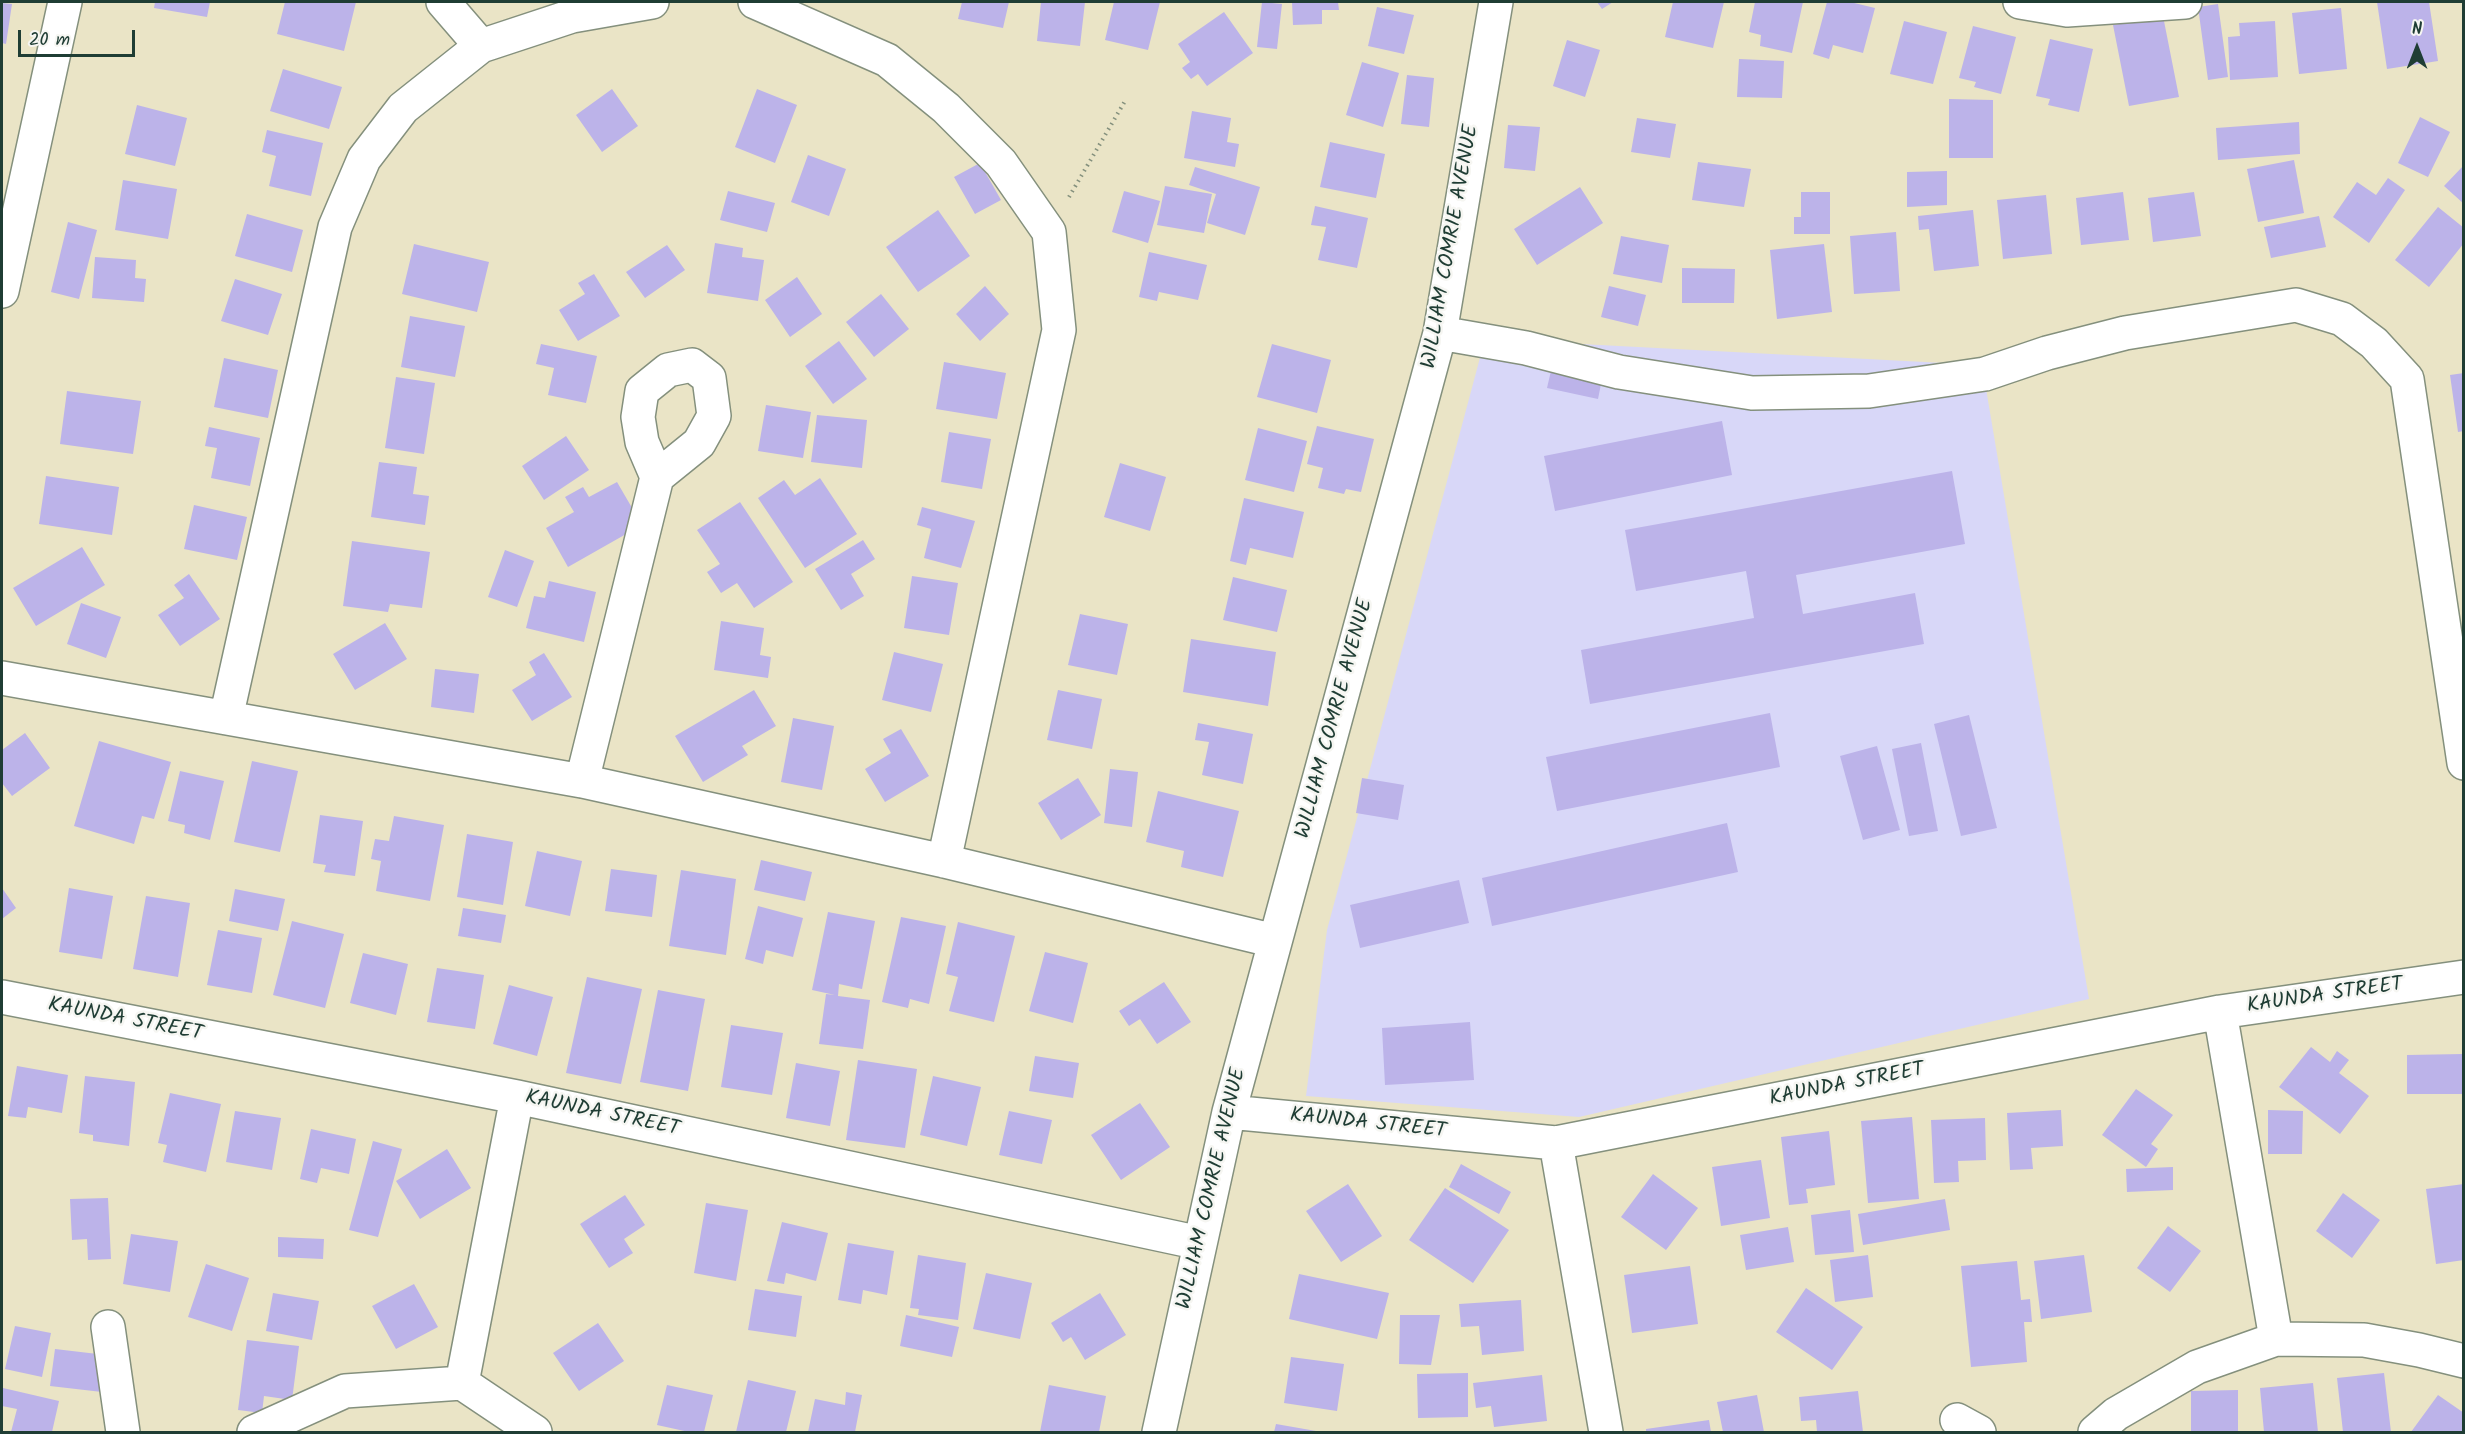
<!DOCTYPE html>
<html>
<head>
<meta charset="utf-8">
<style>
  body { margin:0 }
  #map { position:relative; width:2465px; height:1434px; overflow:hidden; background:#eae4c6; font-family:Kalam,sans-serif }
  canvas { display:block }
  .frame { position:absolute; inset:0; border:3px solid #1f3d34; pointer-events:none }
  .north { position:absolute; left:2387px; top:18px; width:60px; height:60px; -webkit-text-stroke:4px #f6f6f2; paint-order:stroke; rotate:0deg; font-size:16px; font-weight:700; line-height:24px; text-align:center; color:#1f3d34 }
  .north::after { content:''; display:block; margin:auto; width:21px; height:27px; background:#1f3d34; clip-path:polygon(50% 0,100% 100%,50% 72%,0 100%) }
  .scale { position:absolute; left:18px; top:30px; width:117px; height:27px; box-sizing:border-box; border:3px solid #1f3d34; border-top:0; padding-left:8px; font-size:18px; line-height:21px; white-space:nowrap; color:#1f3d34; -webkit-text-stroke:4px #f6f6f2; paint-order:stroke }
</style>
</head>
<body>
<div id="map">
<canvas width="2465" height="1434"></canvas>
<div class="frame"></div>
<div class="north">N</div>
<div class="scale">20 m</div>
</div>
<script>
const c = document.querySelector('canvas').getContext('2d');
c.lineJoin = 'round';
function fillPath(path, color) {
  c.fillStyle = color;
  c.fill(path, 'evenodd');
}
function poly(rows) {
  const path = new Path2D();
  for (const r of rows) {
    path.moveTo(r[0], r[1]);
    for (let i = 2; i < r.length; i += 2) path.lineTo(r[i], r[i + 1]);
  }
  return path;
}
function stroke(path, color, width, dash) {
  c.strokeStyle = color;
  c.lineWidth = width;
  c.lineCap = dash ? 'butt' : 'round';
  c.setLineDash(dash || []);
  c.stroke(path);
}
function drawText(font, color, halo, rows, align = 'center') {
  c.font = font + ' Kalam,sans-serif';
  c.lineWidth = 5;
  c.setLineDash([]);
  c.textBaseline = 'middle';
  c.strokeStyle = halo;
  c.fillStyle = color;
  for (const [text, x, y, turn = 0] of rows) {
    c.save();
    c.translate(x, y);
    c.rotate((+turn || 0) * Math.PI / 180);
    c.textAlign = isNaN(turn) ? turn : align;
    if (halo) c.strokeText(text, 0, 0);
    c.fillText(text, 0, 0);
    c.restore();
  }
}
fillPath(poly([
  [1485,339,1982,365,2089,999,1579,1117,1306,1096,1327,930]
]), '#d8d7f8');
fillPath(poly([
  [155,2,210,2,207,17,154,8],
  [285,2,356,2,344,51,277,34],
  [962,2,1009,2,1003,28,958,19],
  [1041,2,1085,2,1080,46,1037,41],
  [1114,2,1160,2,1148,50,1105,40],
  [1262,2,1282,4,1277,49,1257,47],
  [1292,2,1338,2,1339,10,1322,10,1322,24,1293,25],
  [1597,2,1613,2,1602,9],
  [1673,2,1724,2,1713,48,1665,37],
  [1755,2,1803,2,1792,53,1760,46,1761,35,1749,32],
  [1827,2,1850,2,1875,8,1863,53,1833,45,1829,59,1813,54],
  [2377,2,2429,2,2438,61,2387,69],
  [2,3,12,4,6,44,2,43],
  [2218,4,2228,77,2208,80,2198,7],
  [1377,7,1414,15,1404,54,1368,46],
  [2341,8,2347,69,2299,74,2292,13],
  [1224,12,1253,53,1207,86,1198,74,1191,79,1182,68,1190,62,1178,44],
  [2163,16,2179,97,2129,106,2113,25],
  [1904,21,1947,32,1933,84,1890,74],
  [2275,21,2278,77,2230,80,2228,37,2240,36,2239,23],
  [1973,26,2016,37,2001,94,1974,87,1976,82,1959,78],
  [2050,39,2093,49,2079,112,2048,105,2050,99,2036,96],
  [1567,40,1600,50,1585,97,1553,86],
  [1739,59,1784,61,1782,98,1737,97],
  [1362,62,1399,73,1383,127,1346,115],
  [283,69,342,87,329,129,270,111],
  [1407,75,1434,78,1429,127,1401,124],
  [612,89,638,126,602,152,576,115],
  [757,89,797,105,775,163,735,147],
  [1949,99,1993,100,1993,158,1949,158],
  [137,105,187,118,175,166,125,154],
  [1192,111,1231,118,1227,142,1239,144,1235,167,1184,158],
  [2420,117,2450,132,2428,177,2398,163],
  [1637,118,1676,124,1670,158,1631,152],
  [2299,122,2300,154,2218,160,2216,128],
  [1508,125,1540,127,1535,171,1504,168],
  [267,130,323,143,311,196,269,186,276,156,262,152],
  [1330,142,1385,154,1376,198,1320,187],
  [808,155,846,169,829,216,791,202],
  [2294,160,2304,213,2258,222,2247,169],
  [1698,162,1751,169,1744,207,1692,200],
  [980,163,1001,200,975,214,954,177],
  [2464,165,2464,204,2444,186],
  [1195,167,1260,187,1245,235,1207,223,1216,194,1189,185],
  [1947,171,1947,205,1907,207,1907,172],
  [2388,178,2405,190,2369,243,2333,217,2357,182,2376,195],
  [123,180,177,189,168,239,115,230],
  [1165,186,1212,194,1204,233,1157,225],
  [1580,187,1603,223,1537,265,1514,229],
  [728,191,775,203,767,232,720,220],
  [1124,191,1160,201,1148,243,1112,232],
  [1801,192,1830,192,1830,234,1794,234,1794,217,1801,217],
  [2123,192,2129,240,2081,245,2076,198],
  [2194,192,2201,236,2153,242,2148,198],
  [2046,195,2052,254,2003,259,1997,200],
  [1315,206,1368,218,1357,268,1318,260,1326,227,1311,225],
  [2438,207,2464,228,2464,243,2429,287,2395,260],
  [938,210,970,256,918,292,886,247],
  [1973,210,1979,266,1934,271,1929,229,1919,230,1918,216],
  [247,214,303,230,292,272,235,256],
  [2319,216,2326,247,2271,258,2264,227],
  [68,222,97,230,79,299,51,292],
  [1896,232,1900,291,1854,294,1850,236],
  [1621,236,1669,245,1662,283,1613,274],
  [715,243,743,248,742,257,764,260,758,301,707,293],
  [414,244,489,262,477,312,402,294],
  [1824,244,1832,312,1777,319,1770,250],
  [667,245,685,270,645,298,626,272],
  [1149,252,1207,265,1198,300,1159,292,1157,301,1139,297],
  [95,257,136,260,135,278,146,279,144,302,92,298],
  [1682,268,1735,269,1734,303,1682,303],
  [594,274,620,316,578,341,559,310,585,294,578,283],
  [797,277,822,314,790,337,765,300],
  [235,279,282,294,268,335,221,321],
  [985,286,1009,314,980,341,956,314],
  [1609,286,1646,295,1638,326,1601,317],
  [881,294,909,329,874,357,846,322],
  [410,316,465,326,455,377,401,367],
  [839,341,867,379,833,404,805,366],
  [541,344,597,356,586,403,548,395,554,368,536,364],
  [1272,344,1331,360,1317,413,1257,397],
  [224,358,278,370,268,418,214,407],
  [944,362,1006,373,997,419,936,409],
  [1553,362,1603,374,1598,399,1547,388],
  [2464,373,2464,431,2458,432,2450,375],
  [396,377,435,383,424,454,385,448],
  [67,391,141,401,133,454,60,444],
  [766,405,811,412,803,458,758,451],
  [817,415,867,420,862,468,811,462],
  [1722,421,1732,475,1555,511,1544,456],
  [1317,426,1374,439,1361,492,1346,489,1344,494,1318,488,1323,468,1307,464],
  [209,427,260,438,250,486,211,478,217,448,205,446],
  [1258,428,1307,441,1294,492,1245,480],
  [949,432,991,439,982,489,941,482],
  [566,436,589,470,544,500,522,466],
  [379,462,417,467,413,494,429,496,425,525,371,517],
  [1120,463,1166,477,1150,531,1104,517],
  [1952,471,1965,544,1796,575,1803,614,1915,593,1924,644,1590,704,1581,650,1754,618,1746,571,1636,591,1625,530],
  [46,476,119,487,112,535,39,524],
  [820,478,857,534,805,568,758,498,784,480,795,495],
  [617,482,642,525,568,567,546,528,574,512,565,497,583,487,589,497],
  [1244,498,1304,512,1293,558,1250,548,1246,565,1230,561],
  [740,502,793,582,754,608,737,583,721,593,707,572,720,564,697,530],
  [194,505,247,517,237,560,184,549],
  [922,507,975,521,961,568,924,558,931,529,917,525],
  [863,540,875,559,851,574,864,596,841,610,815,569],
  [352,541,430,552,422,608,390,604,388,612,343,606],
  [82,547,105,585,36,626,13,588],
  [505,550,534,561,517,607,488,597],
  [189,574,220,619,180,646,158,615,184,598,174,585],
  [912,576,958,583,949,635,904,628],
  [1233,577,1287,590,1277,632,1223,620],
  [549,581,596,592,584,642,526,628,534,596,545,598],
  [81,603,121,617,106,658,67,644],
  [1080,614,1128,624,1117,675,1068,665],
  [721,621,764,628,760,655,771,657,768,678,714,670],
  [385,623,407,659,355,690,333,654],
  [1191,639,1276,652,1268,706,1183,692],
  [894,652,943,664,931,712,882,700],
  [544,653,572,697,532,721,512,690,536,675,529,662],
  [435,669,479,674,474,713,431,707],
  [754,690,776,726,742,746,748,755,703,782,675,736],
  [1058,690,1102,699,1092,749,1047,740],
  [1770,713,1780,767,1557,811,1546,757],
  [1969,715,1997,828,1961,836,1934,724],
  [793,718,834,726,822,790,781,782],
  [1198,723,1253,734,1243,784,1202,775,1209,742,1195,740],
  [901,729,929,776,885,802,865,769,891,753,883,739],
  [25,733,50,768,12,796,2,783,2,750],
  [99,741,171,762,154,819,142,816,134,844,74,826],
  [1921,743,1938,831,1909,836,1892,749],
  [1877,746,1900,830,1863,840,1840,756],
  [252,761,298,771,280,852,234,842],
  [1110,769,1138,772,1132,827,1104,823],
  [180,771,224,781,210,840,184,833,185,825,168,821],
  [1078,778,1101,815,1061,840,1038,803],
  [1362,778,1404,785,1398,820,1356,813],
  [1158,791,1239,811,1223,877,1181,867,1184,851,1146,842],
  [320,815,363,821,355,876,324,872,326,865,313,863],
  [394,816,444,825,430,901,376,891,381,861,371,859,375,839,389,841],
  [1727,823,1738,872,1492,926,1482,878],
  [467,834,513,842,503,905,457,897],
  [537,851,582,861,570,916,525,906],
  [761,860,812,872,805,901,754,890],
  [611,869,657,875,652,917,605,911],
  [681,870,736,879,726,955,669,946],
  [1459,880,1469,923,1360,948,1350,905],
  [2,888,16,908,2,919],
  [69,888,113,896,102,959,59,952],
  [235,889,285,899,278,931,229,921],
  [146,896,190,903,178,977,133,969],
  [758,906,803,918,793,957,766,950,763,964,745,959],
  [463,908,506,915,501,943,458,936],
  [828,912,875,921,862,989,839,984,838,996,870,1000,863,1049,819,1044,826,994,835,995,812,990],
  [901,917,946,926,929,1004,910,999,908,1008,882,1002],
  [292,921,344,934,325,1008,273,995],
  [958,922,1015,936,994,1022,949,1011,958,977,946,974],
  [218,930,262,938,252,993,207,985],
  [1045,952,1088,963,1073,1023,1029,1011],
  [363,953,408,964,396,1015,350,1003],
  [437,968,484,975,475,1029,427,1022],
  [587,977,642,989,621,1084,566,1073],
  [1164,982,1191,1022,1157,1044,1140,1019,1129,1026,1119,1011],
  [509,985,553,997,537,1056,493,1044],
  [658,990,705,999,688,1091,640,1082],
  [1470,1022,1474,1080,1385,1085,1382,1028],
  [731,1025,783,1033,772,1095,721,1087],
  [2311,1047,2330,1062,2337,1051,2349,1060,2339,1073,2369,1096,2340,1134,2279,1087],
  [2463,1054,2464,1094,2407,1094,2407,1055],
  [1035,1056,1079,1063,1073,1098,1029,1091],
  [858,1060,917,1069,905,1148,846,1140],
  [796,1063,840,1071,830,1126,786,1118],
  [17,1066,68,1075,62,1113,28,1107,26,1118,8,1116],
  [85,1076,135,1082,129,1146,93,1141,93,1135,79,1133],
  [933,1076,981,1087,967,1146,920,1135],
  [2136,1089,2173,1115,2151,1144,2158,1149,2146,1167,2102,1135],
  [170,1093,221,1104,206,1172,163,1162,167,1145,158,1143],
  [1140,1103,1170,1147,1121,1180,1091,1135],
  [2061,1110,2063,1146,2031,1148,2033,1169,2010,1170,2007,1113],
  [2268,1110,2303,1111,2302,1154,2268,1154],
  [235,1111,281,1118,272,1170,226,1162],
  [1009,1111,1052,1120,1042,1164,999,1155],
  [1912,1117,1919,1199,1868,1203,1861,1121],
  [1985,1118,1986,1160,1958,1161,1959,1182,1934,1183,1931,1120],
  [311,1129,356,1139,349,1174,321,1168,317,1183,300,1179],
  [1829,1131,1835,1185,1806,1189,1808,1203,1789,1205,1781,1137],
  [373,1141,402,1149,378,1237,349,1230],
  [447,1149,471,1188,420,1219,396,1181],
  [1761,1160,1770,1218,1721,1226,1712,1167],
  [1461,1164,1511,1192,1499,1214,1449,1187],
  [2173,1167,2173,1190,2127,1192,2126,1169],
  [1653,1174,1698,1208,1666,1250,1621,1217],
  [1348,1184,1382,1236,1341,1262,1306,1211],
  [2464,1184,2464,1260,2436,1264,2426,1189],
  [1445,1188,1509,1230,1473,1283,1409,1240],
  [2343,1193,2380,1220,2352,1258,2316,1231],
  [625,1195,645,1225,624,1239,633,1253,609,1268,580,1224],
  [108,1198,111,1259,88,1260,87,1239,72,1240,70,1199],
  [1945,1199,1950,1230,1863,1245,1858,1214],
  [706,1203,748,1210,736,1281,694,1273],
  [1850,1210,1854,1252,1815,1255,1811,1215],
  [782,1222,828,1233,816,1281,786,1273,784,1284,767,1281],
  [2168,1226,2201,1251,2170,1292,2137,1268],
  [1788,1227,1794,1262,1746,1270,1740,1235],
  [131,1234,178,1241,170,1292,123,1284],
  [278,1237,324,1239,323,1259,278,1257],
  [848,1243,894,1251,887,1295,863,1290,861,1304,838,1300],
  [918,1255,966,1263,958,1320,918,1315,919,1309,910,1308],
  [1868,1255,1873,1297,1835,1302,1830,1260],
  [2084,1255,2092,1312,2041,1319,2034,1261],
  [2017,1261,2021,1300,2030,1299,2032,1322,2024,1322,2027,1362,1971,1367,1961,1266],
  [206,1264,249,1278,232,1331,188,1317],
  [1690,1266,1698,1324,1632,1333,1624,1275],
  [986,1273,1032,1283,1020,1339,973,1329],
  [1299,1274,1389,1293,1377,1339,1289,1319],
  [414,1284,438,1327,396,1349,372,1306],
  [1806,1288,1863,1327,1832,1370,1776,1332],
  [755,1289,802,1296,796,1337,748,1330],
  [273,1293,319,1301,312,1340,266,1331],
  [1100,1293,1126,1335,1085,1360,1071,1337,1063,1342,1051,1323],
  [1521,1300,1524,1351,1482,1355,1479,1326,1461,1327,1459,1304],
  [906,1315,959,1327,952,1357,900,1346],
  [1400,1315,1440,1315,1431,1365,1399,1364],
  [598,1323,624,1361,579,1391,553,1353],
  [15,1326,51,1333,42,1377,5,1369],
  [247,1340,299,1346,292,1400,264,1396,262,1413,238,1410],
  [55,1349,106,1355,102,1392,50,1386],
  [1291,1357,1344,1364,1337,1411,1284,1403],
  [1468,1373,1468,1417,1418,1418,1417,1374],
  [2384,1373,2391,1432,2343,1432,2337,1378],
  [1542,1375,1547,1421,1494,1427,1491,1406,1476,1408,1473,1383],
  [748,1380,796,1391,786,1432,736,1432],
  [2313,1383,2318,1432,2264,1432,2260,1388],
  [667,1385,713,1395,704,1432,689,1432,657,1425],
  [1049,1385,1106,1396,1099,1432,1040,1432],
  [3,1388,59,1401,52,1432,11,1432,17,1409,2,1406],
  [2238,1390,2238,1432,2191,1432,2191,1391],
  [1858,1391,1863,1432,1817,1432,1816,1420,1801,1421,1799,1397],
  [846,1392,862,1395,855,1432,808,1432,815,1399,845,1405],
  [1757,1395,1764,1432,1723,1432,1717,1402],
  [2438,1395,2464,1413,2464,1432,2411,1432],
  [1709,1420,1711,1432,1646,1432,1646,1429],
  [1276,1424,1316,1431,1316,1432,1274,1432]
]), '#bcb3e9');
const street = poly([
  [443,2,481,46],
  [755,2,887,60,946,108,1001,163,1049,232,1059,330,944,861],
  [2020,2,2067,10,2185,2],
  [2,291,65,2],
  [1440,333,1526,348,1619,372,1752,393,1869,391,1985,374,2047,353,2125,333,2296,305,2342,319,2374,343,2407,379,2464,763],
  [2,678,582,781,944,861,1275,941],
  [226,718,335,227,364,159,403,108,481,46,572,16,652,2],
  [582,781,657,477,699,443,714,416,709,378,692,365,668,370,642,391,638,417,642,442,657,477],
  [2,997,517,1097,1200,1243],
  [2220,1012,2276,1339],
  [1229,1112,1556,1143,2220,1012,2464,977],
  [1556,1143,1606,1432],
  [108,1327,123,1432],
  [462,1383,517,1097],
  [1957,1420,1979,1432],
  [254,1432,345,1391,462,1383,535,1432],
  [1159,1432,1229,1112,1440,333,1496,2],
  [2095,1432,2116,1414,2197,1367,2276,1339,2364,1340,2419,1350,2464,1361]
]);
stroke(street, '#84907d', 36);
stroke(poly([
  [1069,197,1125,101]
]), '#84907d', 4, [1.5, 4.5]);
stroke(street, '#fff', 33);
drawText('21px', '#1f3d34', '#f6f6f2', [
  ["WILLIAM COMRIE AVENUE",1452,247,-80],
  ["WILLIAM COMRIE AVENUE",1336,719,-75],
  ["KAUNDA STREET",2325,997,-8],
  ["KAUNDA STREET",125,1021,11],
  ["KAUNDA STREET",1847,1086,-11],
  ["KAUNDA STREET",602,1115,12],
  ["KAUNDA STREET",1368,1125,6],
  ["WILLIAM COMRIE AVENUE",1213,1189,-77]
]);
</script>
</body>
</html>
